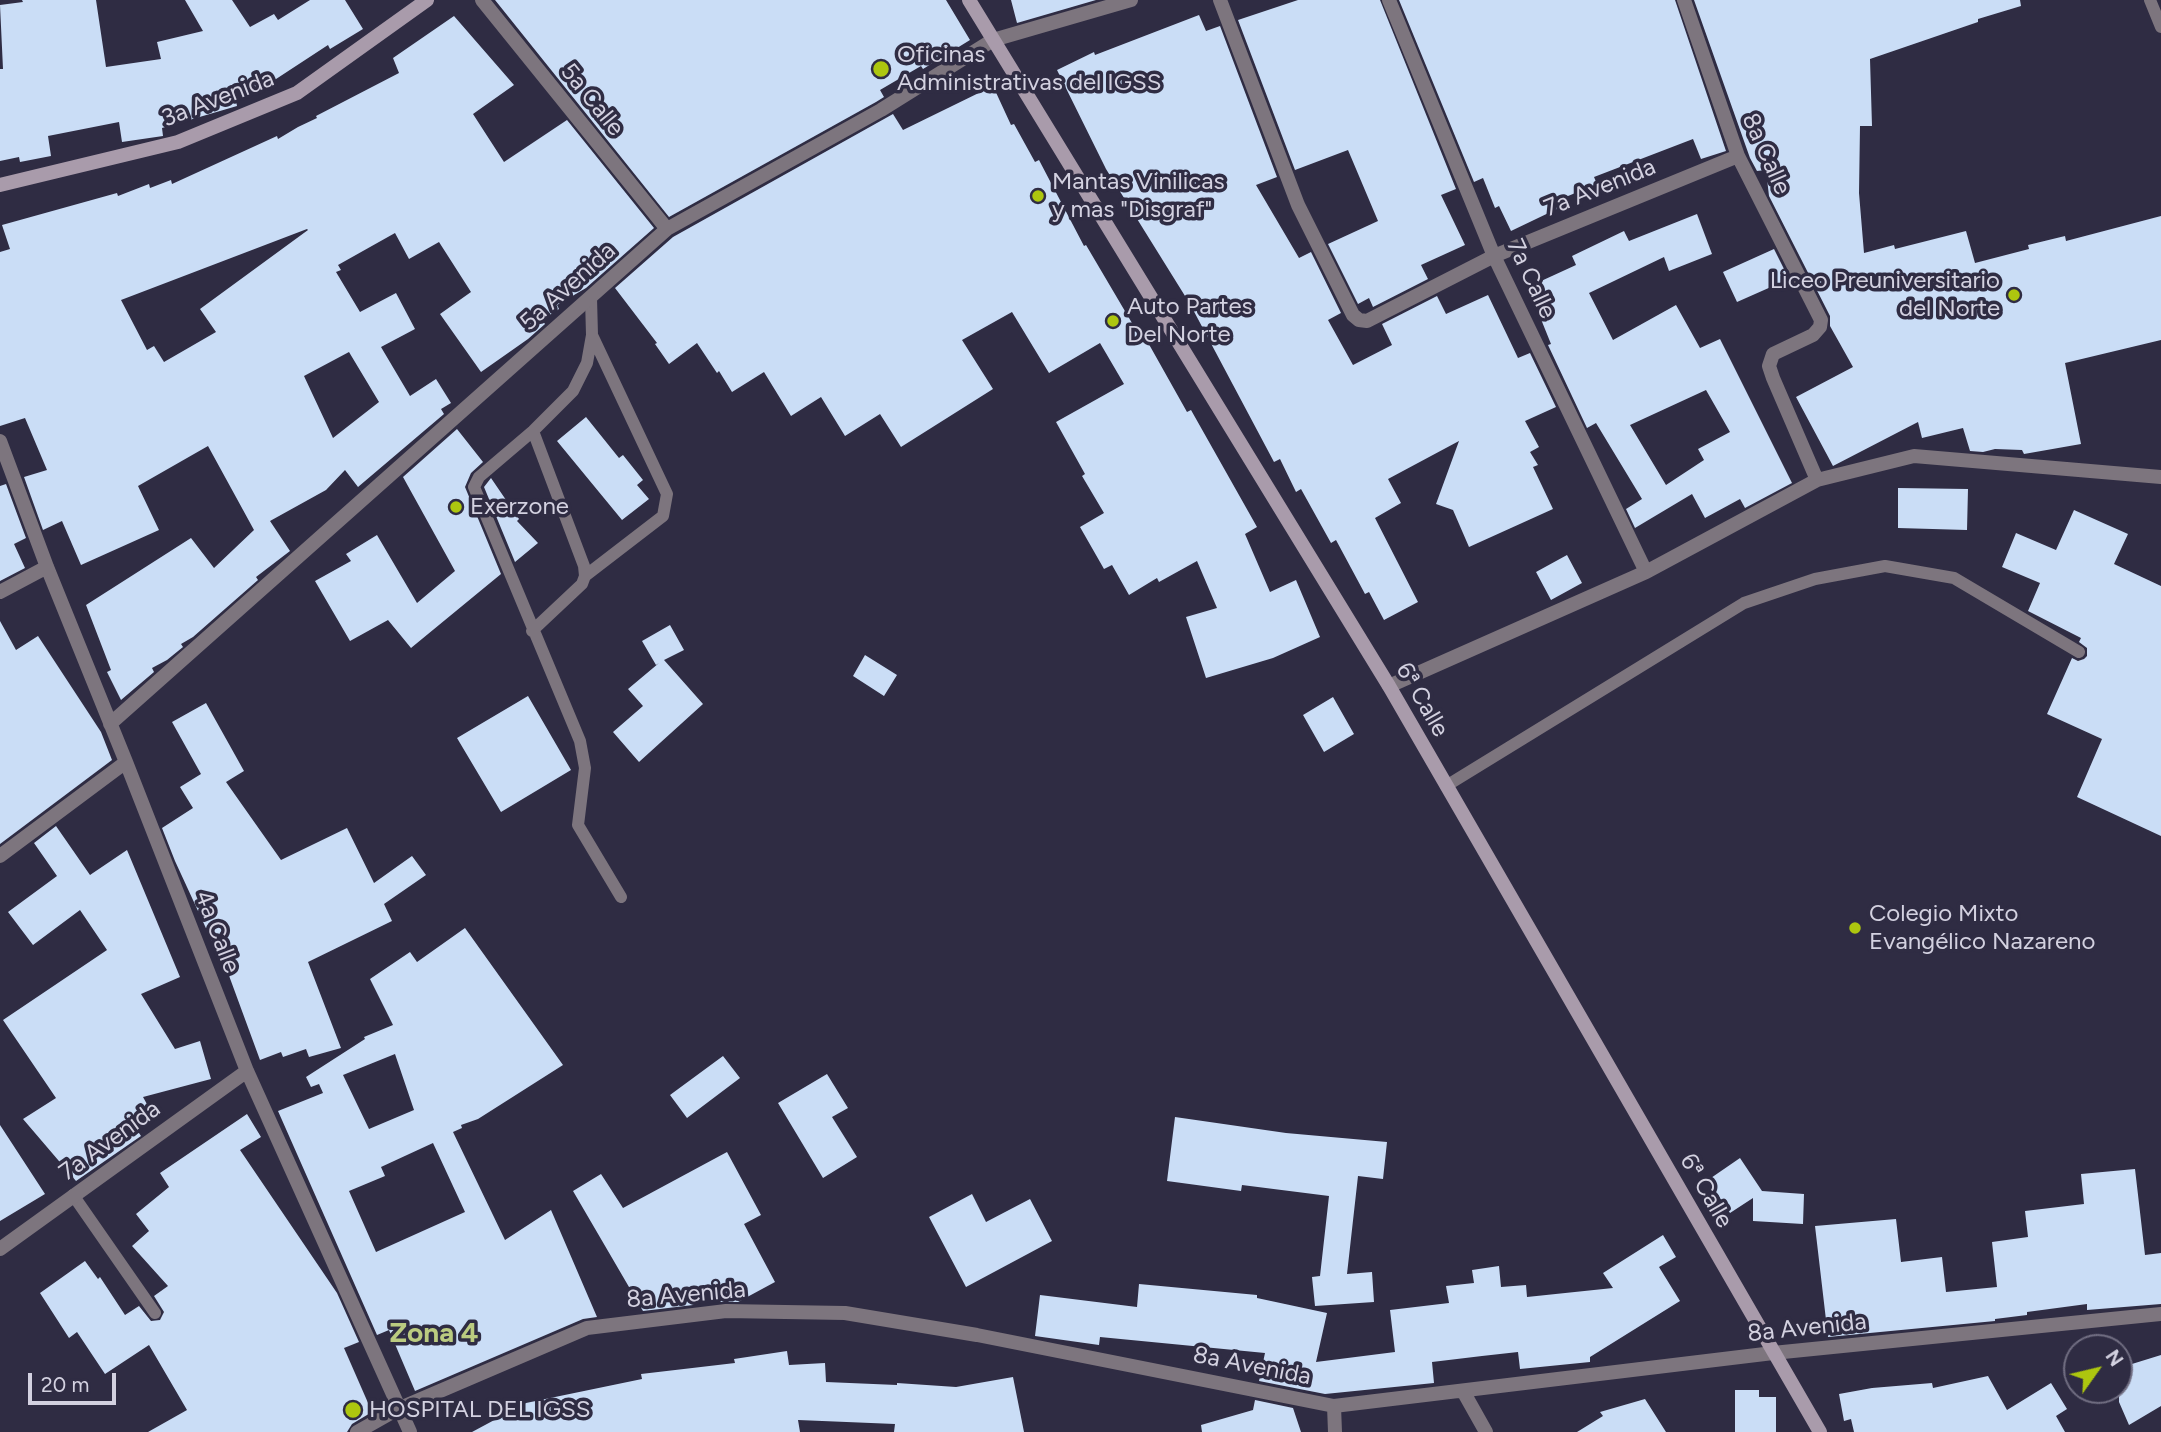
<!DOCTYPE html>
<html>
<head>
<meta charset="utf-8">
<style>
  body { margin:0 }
  #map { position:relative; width:2161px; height:1432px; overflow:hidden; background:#2f2c43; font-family:Figtree,sans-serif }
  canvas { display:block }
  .north { position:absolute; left:2063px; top:1334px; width:70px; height:70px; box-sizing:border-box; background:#2f2c43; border:2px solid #716e82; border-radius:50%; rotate:56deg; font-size:19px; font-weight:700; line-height:28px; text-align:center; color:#d3d1e0 }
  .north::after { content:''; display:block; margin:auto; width:24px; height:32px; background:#adc60f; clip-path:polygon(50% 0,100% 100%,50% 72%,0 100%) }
  .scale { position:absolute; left:28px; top:1373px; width:88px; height:32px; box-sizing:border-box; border:4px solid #d3d1e0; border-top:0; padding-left:9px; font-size:21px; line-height:24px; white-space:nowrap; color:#d3d1e0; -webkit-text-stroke:5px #2f2c43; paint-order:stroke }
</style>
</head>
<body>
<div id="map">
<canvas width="2161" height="1432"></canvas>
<div class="north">N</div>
<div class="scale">20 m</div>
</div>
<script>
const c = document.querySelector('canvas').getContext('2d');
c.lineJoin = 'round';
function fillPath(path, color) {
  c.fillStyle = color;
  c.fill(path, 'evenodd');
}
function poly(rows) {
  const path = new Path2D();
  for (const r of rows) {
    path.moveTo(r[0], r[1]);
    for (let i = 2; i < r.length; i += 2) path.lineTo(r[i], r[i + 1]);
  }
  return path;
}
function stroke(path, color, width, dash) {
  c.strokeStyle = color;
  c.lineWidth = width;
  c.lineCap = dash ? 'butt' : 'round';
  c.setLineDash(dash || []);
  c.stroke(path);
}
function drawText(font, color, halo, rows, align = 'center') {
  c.font = font + ' Figtree,sans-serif';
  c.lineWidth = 7;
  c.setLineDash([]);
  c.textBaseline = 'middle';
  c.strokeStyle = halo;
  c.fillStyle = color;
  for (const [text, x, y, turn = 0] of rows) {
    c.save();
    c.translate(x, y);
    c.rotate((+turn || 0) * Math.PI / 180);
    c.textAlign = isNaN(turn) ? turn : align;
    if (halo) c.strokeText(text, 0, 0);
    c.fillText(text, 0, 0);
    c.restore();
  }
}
fillPath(poly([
  [22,0,96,0,106,67,161,59,157,42,203,31,185,0,232,0,250,27,274,14,278,20,310,0,345,0,363,29,330,49,328,45,273,81,272,79,236,101,237,106,162,128,163,136,122,142,119,122,48,136,51,156,20,162,19,157,0,161,0,69,3,69,0,5,23,2],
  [495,0,946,0,970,40,923,69,921,66,880,90,884,97,876,102,669,217],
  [1011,0,1096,0,1017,23],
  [1298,0,1380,0,1456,189,1441,195,1465,245,1421,265,1428,279,1373,307,1369,298,1358,304,1328,244,1378,221,1348,150,1295,170,1238,20],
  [1399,0,1675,0,1726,151,1701,159,1693,139,1594,177,1597,184,1556,201,1559,208,1511,231,1499,206,1495,208,1483,178,1474,182],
  [1694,0,2020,0,2021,6,1978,19,1978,22,1870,59,1872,126,1860,126,1859,193,1864,253,1894,245,1895,249,1966,231,1975,263,2029,249,2028,245,2065,236,2066,241,2161,216,2161,340,2065,363,2081,444,2024,454,2022,450,1995,449,1983,452,1970,451,1963,428,1922,438,1918,422,1833,466,1796,397,1853,367,1830,326,1830,316,1769,196,1766,170,1757,171,1750,158],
  [1199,15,1206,31,1220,26,1277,177,1256,185,1299,258,1311,252,1341,313,1328,320,1353,365,1392,345,1382,324,1437,296,1446,314,1488,295,1518,358,1530,353,1556,407,1525,421,1539,447,1530,452,1538,465,1533,467,1553,509,1469,547,1453,510,1436,504,1459,441,1388,479,1401,503,1375,518,1418,602,1384,620,1369,592,1365,594,1336,540,1331,543,1301,489,1296,492,1280,459,1274,462,1190,304,1106,169,1057,70,1094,52,1095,55],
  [454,16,514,85,473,114,504,162,567,120,654,228,586,288,557,305,559,309,542,320,545,324,528,339,481,372,440,314,471,292,439,242,409,259,395,233,338,265,341,270,336,272,360,312,396,293,415,329,381,347,410,396,436,379,451,403,441,409,444,414,358,487,345,470,326,490,270,521,290,551,256,577,258,580,193,637,181,644,183,647,167,660,152,668,154,672,121,700,107,672,111,670,86,605,191,538,214,568,254,530,208,446,138,486,159,530,81,565,62,521,43,530,24,477,47,470,25,418,0,426,0,252,10,249,2,225,117,193,118,196,149,184,150,188,171,180,172,184,277,136,278,139,298,127,317,118,316,116,399,73,393,58],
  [307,229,308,230,200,309,216,332,164,362,154,346,147,350,121,300],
  [349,352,379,402,333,438,304,376],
  [993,86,1011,125,1014,124,1035,162,1039,160,1084,246,1086,245,1142,340,1146,339,1187,412,1191,410,1257,527,1245,534,1270,592,1296,580,1320,637,1273,658,1206,678,1186,617,1217,608,1197,561,1159,582,1157,578,1129,595,1112,565,1104,569,1080,527,1104,513,1082,476,1085,474,1056,422,1124,384,1100,343,1049,373,1012,312,962,340,993,389,901,447,880,414,845,436,821,397,791,416,764,372,732,392,719,371,717,373,697,343,669,364,655,344,657,343,615,288,673,237,893,114,903,130],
  [1697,214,1712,254,1669,271,1664,257,1589,293,1613,340,1676,305,1700,348,1720,339,1792,483,1745,508,1740,499,1705,518,1692,494,1635,528,1626,509,1642,499,1596,423,1587,428,1548,345,1551,344,1528,287,1576,265,1572,256,1624,231,1629,241],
  [1706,390,1730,432,1698,449,1704,460,1666,485,1630,425],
  [1774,249,1789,279,1737,302,1723,272],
  [586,417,619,458,623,455,643,480,637,485,649,499,622,520,557,441],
  [457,429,483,462,471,473,465,487,501,574,411,648,388,620,350,641,315,581,351,561,346,554,377,535,417,603,455,571,403,477],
  [491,478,519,519,517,521,538,543,515,562,484,487],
  [6,484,26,538,14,544,25,568,0,581,0,486],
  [1898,488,1968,489,1967,530,1898,528],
  [2074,510,2128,534,2114,564,2161,586,2161,836,2077,797,2102,739,2047,714,2072,658,2078,661,2084,659,2087,656,2087,648,2079,642,2081,638,2028,611,2040,583,2002,567,2016,533,2056,550],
  [1567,555,1582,583,1551,600,1536,572],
  [0,621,16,650,38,636,101,732,112,760,0,844],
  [670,625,684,650,664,660,703,704,639,762,613,732,643,706,628,689,659,663,656,665,642,641],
  [865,655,897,675,884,696,853,676],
  [528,696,571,770,501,812,457,738],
  [1333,697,1354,734,1324,752,1303,715],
  [206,703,244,771,226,782,281,860,347,828,374,883,412,856,426,875,384,904,392,921,308,962,341,1048,309,1057,306,1049,283,1057,281,1052,260,1060,224,962,222,963,175,861,162,828,193,808,180,787,201,774,172,722],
  [56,826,90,875,127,850,180,977,141,994,175,1049,200,1041,211,1079,143,1097,148,1106,129,1118,141,1136,76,1181,23,1119,56,1098,3,1020,107,950,80,910,33,945,8,912,57,876,34,843],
  [465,928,563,1065,478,1119,461,1125,462,1128,453,1132,505,1240,551,1210,597,1317,583,1319,415,1391,389,1330,377,1335,278,1111,323,1093,319,1084,311,1087,306,1077,365,1039,364,1037,393,1025,370,979,410,952,417,962],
  [395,1054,414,1110,369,1129,343,1075],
  [433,1143,465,1212,376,1252,349,1191,385,1176,381,1167],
  [723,1056,740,1078,687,1118,670,1095],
  [827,1074,848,1108,832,1117,857,1157,823,1178,778,1103],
  [247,1114,261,1137,240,1150,337,1293,359,1342,344,1348,372,1412,352,1424,347,1432,148,1432,187,1410,149,1345,105,1374,77,1332,69,1338,40,1293,85,1261,98,1279,100,1277,125,1315,139,1306,151,1321,160,1320,164,1312,154,1296,168,1286,132,1246,149,1231,136,1214,169,1187,160,1173],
  [1175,1117,1286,1133,1387,1142,1383,1179,1358,1176,1347,1274,1372,1272,1374,1302,1315,1306,1312,1277,1320,1276,1329,1196,1242,1185,1241,1191,1167,1181],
  [0,1125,45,1194,0,1221],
  [727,1152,761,1215,744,1224,775,1282,738,1302,716,1302,712,1295,693,1305,643,1311,573,1191,601,1174,623,1208],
  [1740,1158,1762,1191,1804,1194,1803,1224,1753,1221,1753,1198,1730,1213,1708,1180],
  [2135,1169,2145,1255,2161,1253,2161,1304,2087,1310,2087,1304,2027,1312,2027,1315,1995,1319,1995,1321,1828,1337,1815,1226,1896,1219,1901,1262,1942,1257,1946,1292,1997,1287,1992,1242,2028,1237,2025,1211,2084,1204,2081,1174],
  [972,1194,986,1222,1030,1199,1052,1241,966,1287,929,1217],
  [1663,1235,1676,1257,1659,1267,1680,1301,1590,1357,1590,1362,1520,1369,1518,1352,1482,1356,1432,1362,1434,1383,1325,1394,1259,1381,1265,1353,1100,1337,1099,1345,1035,1336,1040,1295,1137,1307,1139,1284,1257,1295,1257,1298,1327,1313,1316,1362,1395,1352,1390,1310,1449,1303,1446,1286,1474,1283,1472,1270,1499,1266,1501,1287,1526,1285,1527,1297,1613,1288,1603,1273],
  [787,1351,789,1365,825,1363,826,1382,897,1385,897,1383,956,1387,1013,1377,1024,1432,894,1432,895,1424,798,1420,800,1432,472,1432,526,1403,642,1379,641,1374,735,1363,734,1359],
  [2161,1355,2161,1406,2129,1425,2119,1402,2119,1368],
  [1988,1376,2007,1410,2051,1383,2067,1409,2056,1416,2065,1432,1854,1432,1851,1419,1844,1421,1839,1394,1872,1388,1932,1383,1933,1388],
  [1735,1390,1759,1390,1759,1397,1776,1397,1776,1432,1735,1432],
  [1645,1399,1666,1432,1577,1432,1603,1416,1600,1412],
  [1255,1400,1293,1408,1301,1432,1202,1432,1201,1425,1253,1410]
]), '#caddf6');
stroke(poly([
  [2150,0,2161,27],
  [591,298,592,335,587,363,573,391,533,431,479,477,474,487,580,741,585,768,578,825,621,897],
  [585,576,663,516,667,494,592,335],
  [532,631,582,584,585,576,584,566,533,431],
  [1446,786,1744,603,1815,579,1885,566,1954,578,2079,652],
  [73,1195,155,1313]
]), '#7d757e', 12);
stroke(poly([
  [482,0,667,229],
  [1220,0,1298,205,1353,315,1359,320,1367,321,1494,256,1738,156],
  [1389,0,1494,256,1646,572],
  [1684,0,1738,156,1821,320,1820,327,1813,335,1773,354,1769,366,1773,378,1817,480],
  [0,441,47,567,126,762,247,1071,410,1432],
  [0,592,47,567],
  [1389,686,1646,572,1817,480,1914,456,2161,477],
  [110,724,667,229,881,110,993,40,1131,0],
  [0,856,126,762],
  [0,1249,247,1071],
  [1463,1391,1486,1432],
  [1334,1406,1335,1432],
  [357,1432,398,1409,587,1328,726,1311,845,1313,977,1335,1334,1406,1773,1353,2161,1314]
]), '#7d757e', 14);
stroke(poly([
  [969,0,1389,686,1820,1432],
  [0,185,178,142,297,93,427,0]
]), '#a99bab', 14);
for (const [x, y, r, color] of [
  [881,69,9,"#adc60f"],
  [1038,196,7,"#adc60f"],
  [2014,295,7,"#adc60f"],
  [1113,321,7,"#adc60f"],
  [456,507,7,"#adc60f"],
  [1855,928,7,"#adc60f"],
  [353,1410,9,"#adc60f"]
]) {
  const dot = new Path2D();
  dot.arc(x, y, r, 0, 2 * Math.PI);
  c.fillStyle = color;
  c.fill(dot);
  stroke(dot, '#2f2c43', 2.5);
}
drawText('24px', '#d3d1e0', '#2f2c43', [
  ["Oficinas",897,55],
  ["Administrativas del IGSS",897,83],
  ["Mantas Vinilicas",1052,182],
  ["y mas \"Disgraf\"",1052,210],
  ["Liceo Preuniversitario",2000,281,"right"],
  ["del Norte",2000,309,"right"],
  ["Auto Partes",1127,307],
  ["Del Norte",1127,335],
  ["Exerzone",470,507],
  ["Colegio Mixto",1869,914],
  ["Evangélico Nazareno",1869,942],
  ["HOSPITAL DEL IGSS",369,1410]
], 'left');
drawText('24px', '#d3d1e0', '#2f2c43', [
  ["3a Avenida",218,99,-21],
  ["5a Calle",592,100,51],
  ["8a Calle",1766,154,66],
  ["7a Avenida",1600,188,-22],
  ["7a Calle",1531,279,65],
  ["5a Avenida",568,287,-42],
  ["6ª Calle",1422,700,60],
  ["4a Calle",217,932,69],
  ["7a Avenida",110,1141,-36],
  ["6ª Calle",1706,1191,60],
  ["8a Avenida",686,1295,-5],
  ["8a Avenida",1807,1328,-6],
  ["8a Avenida",1252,1366,11]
]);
drawText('bold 28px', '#bbcb80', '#2f2c43', [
  ["Zona 4",434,1334]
]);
</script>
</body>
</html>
